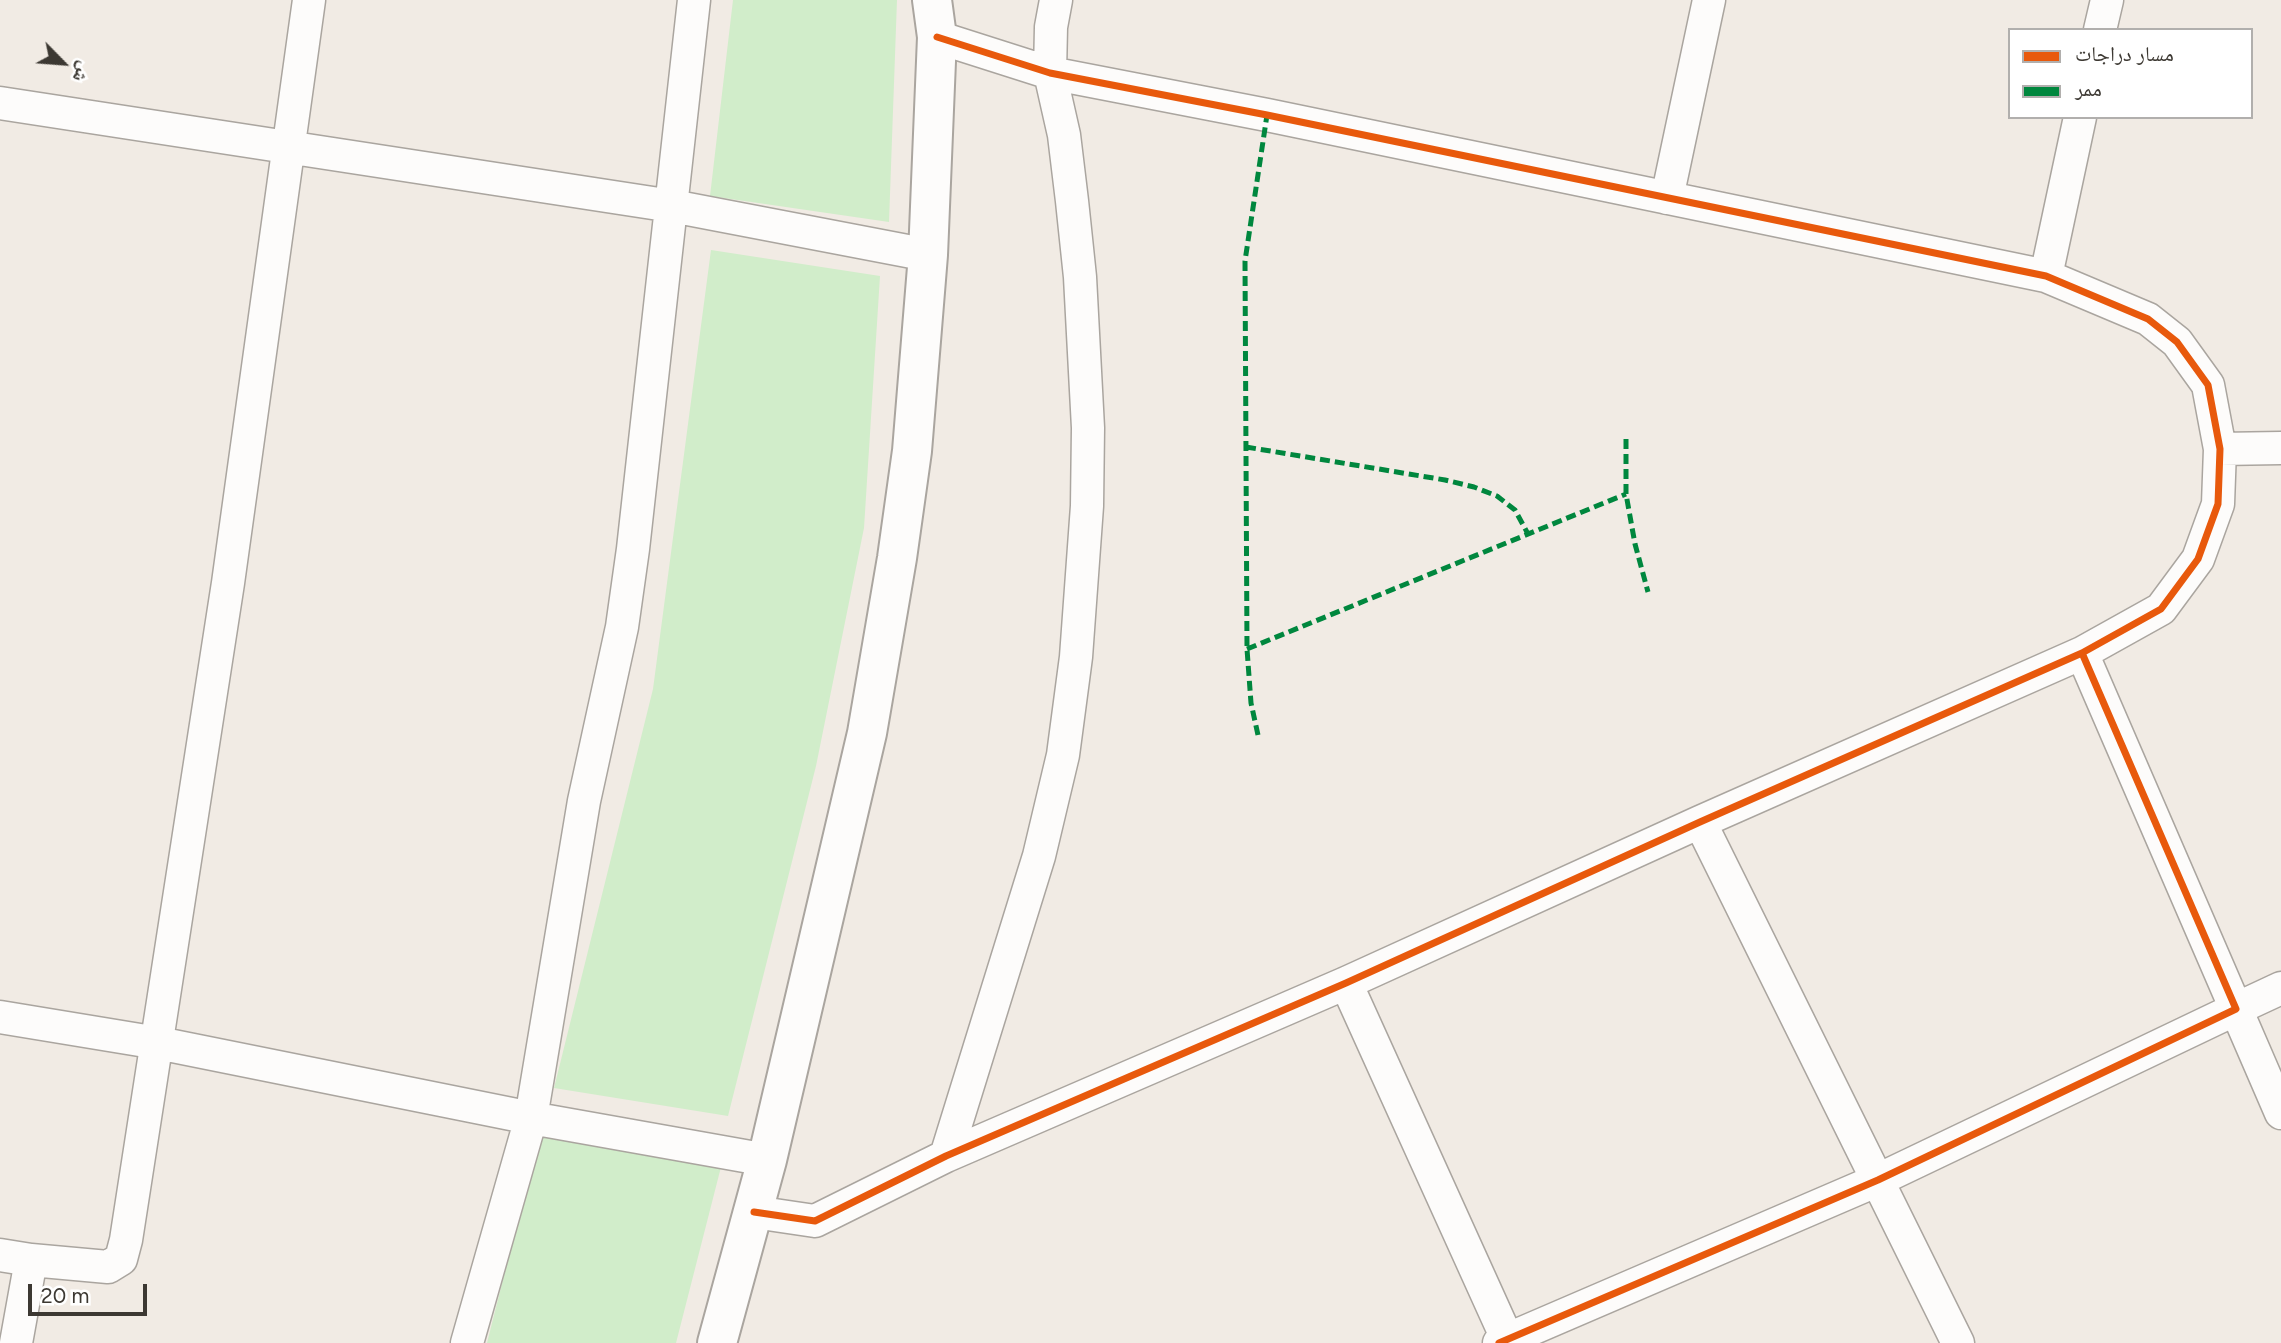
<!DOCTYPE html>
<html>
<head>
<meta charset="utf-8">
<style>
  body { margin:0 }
  #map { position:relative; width:2281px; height:1343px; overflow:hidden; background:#f1ebe4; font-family:Figtree,"Noto Naskh Arabic",sans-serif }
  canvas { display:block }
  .legend { position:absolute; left:2008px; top:28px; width:245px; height:91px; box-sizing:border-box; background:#fff; border:2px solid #b1afad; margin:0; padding:9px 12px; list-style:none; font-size:21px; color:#3c3832 }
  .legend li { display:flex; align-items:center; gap:14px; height:35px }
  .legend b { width:35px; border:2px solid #b1afad }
  .north { position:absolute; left:28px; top:28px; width:70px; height:70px; -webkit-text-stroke:5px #fff; paint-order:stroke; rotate:115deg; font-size:19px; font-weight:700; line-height:28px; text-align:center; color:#3c3832 }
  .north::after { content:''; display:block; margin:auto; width:24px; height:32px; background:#3c3832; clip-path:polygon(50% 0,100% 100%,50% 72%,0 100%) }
  .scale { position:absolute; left:28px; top:1284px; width:119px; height:32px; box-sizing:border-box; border:4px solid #3c3832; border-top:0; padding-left:9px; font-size:21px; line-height:24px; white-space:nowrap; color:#3c3832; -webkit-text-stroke:5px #fff; paint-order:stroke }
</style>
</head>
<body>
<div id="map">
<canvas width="2281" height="1343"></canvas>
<ul class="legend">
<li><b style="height:9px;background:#e8590c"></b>مسار دراجات</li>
<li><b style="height:9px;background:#00873e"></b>ممر</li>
</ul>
<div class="north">ش</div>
<div class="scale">20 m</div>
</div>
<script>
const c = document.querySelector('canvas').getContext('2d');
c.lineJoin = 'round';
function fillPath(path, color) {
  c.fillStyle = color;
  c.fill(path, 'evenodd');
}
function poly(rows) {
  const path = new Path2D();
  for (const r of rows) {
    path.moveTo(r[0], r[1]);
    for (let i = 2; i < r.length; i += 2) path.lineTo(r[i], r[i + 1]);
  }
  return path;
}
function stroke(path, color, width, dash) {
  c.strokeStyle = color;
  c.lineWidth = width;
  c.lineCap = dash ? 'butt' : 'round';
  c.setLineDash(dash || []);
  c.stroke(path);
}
fillPath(poly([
  [733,0,897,0,889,222,710,196],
  [711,250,880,276,864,528,816,766,728,1116,554,1088,653,689],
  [539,1136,721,1167,676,1343,487,1343]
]), '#d1edca');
const minor = poly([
  [2100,30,2107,0],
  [937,37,1050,73,1267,115,2046,276,2148,319,2177,342,2208,385,2220,449,2218,504,2198,559,2161,609,2082,653],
  [0,103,672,206,928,255],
  [1667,198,1709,0],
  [2046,276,2080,117],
  [2220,449,2281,448],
  [1700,822,1958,1343],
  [1346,983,1509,1343],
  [2281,988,2236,1009,2281,1113],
  [0,1017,158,1043,531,1118,767,1160],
  [946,1156,1039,856,1063,755,1076,657,1087,506,1088,428,1080,277,1072,201,1064,135,1050,73,1051,27,1056,0],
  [754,1212,815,1221,946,1156,1346,983,1700,822,2082,653,2236,1009,1878,1180,1499,1343],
  [0,1255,31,1260],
  [16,1343,31,1260,108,1267,121,1259,126,1240,228,583,309,0],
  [467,1343,531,1118,584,801,622,627,633,549,694,0]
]);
const secondary = poly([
  [717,1343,767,1160,867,733,897,558,912,451,928,255,937,37,932,0]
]);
stroke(minor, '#aaa59f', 35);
stroke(secondary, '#aaa59f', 42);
stroke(minor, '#fdfcfb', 32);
stroke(secondary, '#fdfcfb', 38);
stroke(poly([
  [1626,439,1626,494,1635,544,1648,592],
  [1246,447,1445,480,1474,487,1497,496,1515,510,1528,534],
  [1247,649,1626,494],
  [1258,735,1251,703,1247,649,1245,261,1267,115]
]), '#00873e', 5, [10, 5]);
stroke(poly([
  [937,37,1050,73,1267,115,2046,276,2148,319,2177,342,2208,385,2220,449,2218,504,2198,559,2161,609,2082,653],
  [754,1212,815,1221,946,1156,1346,983,1700,822,2082,653,2236,1009,1878,1180,1499,1343]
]), '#e8590c', 7);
</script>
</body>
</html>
